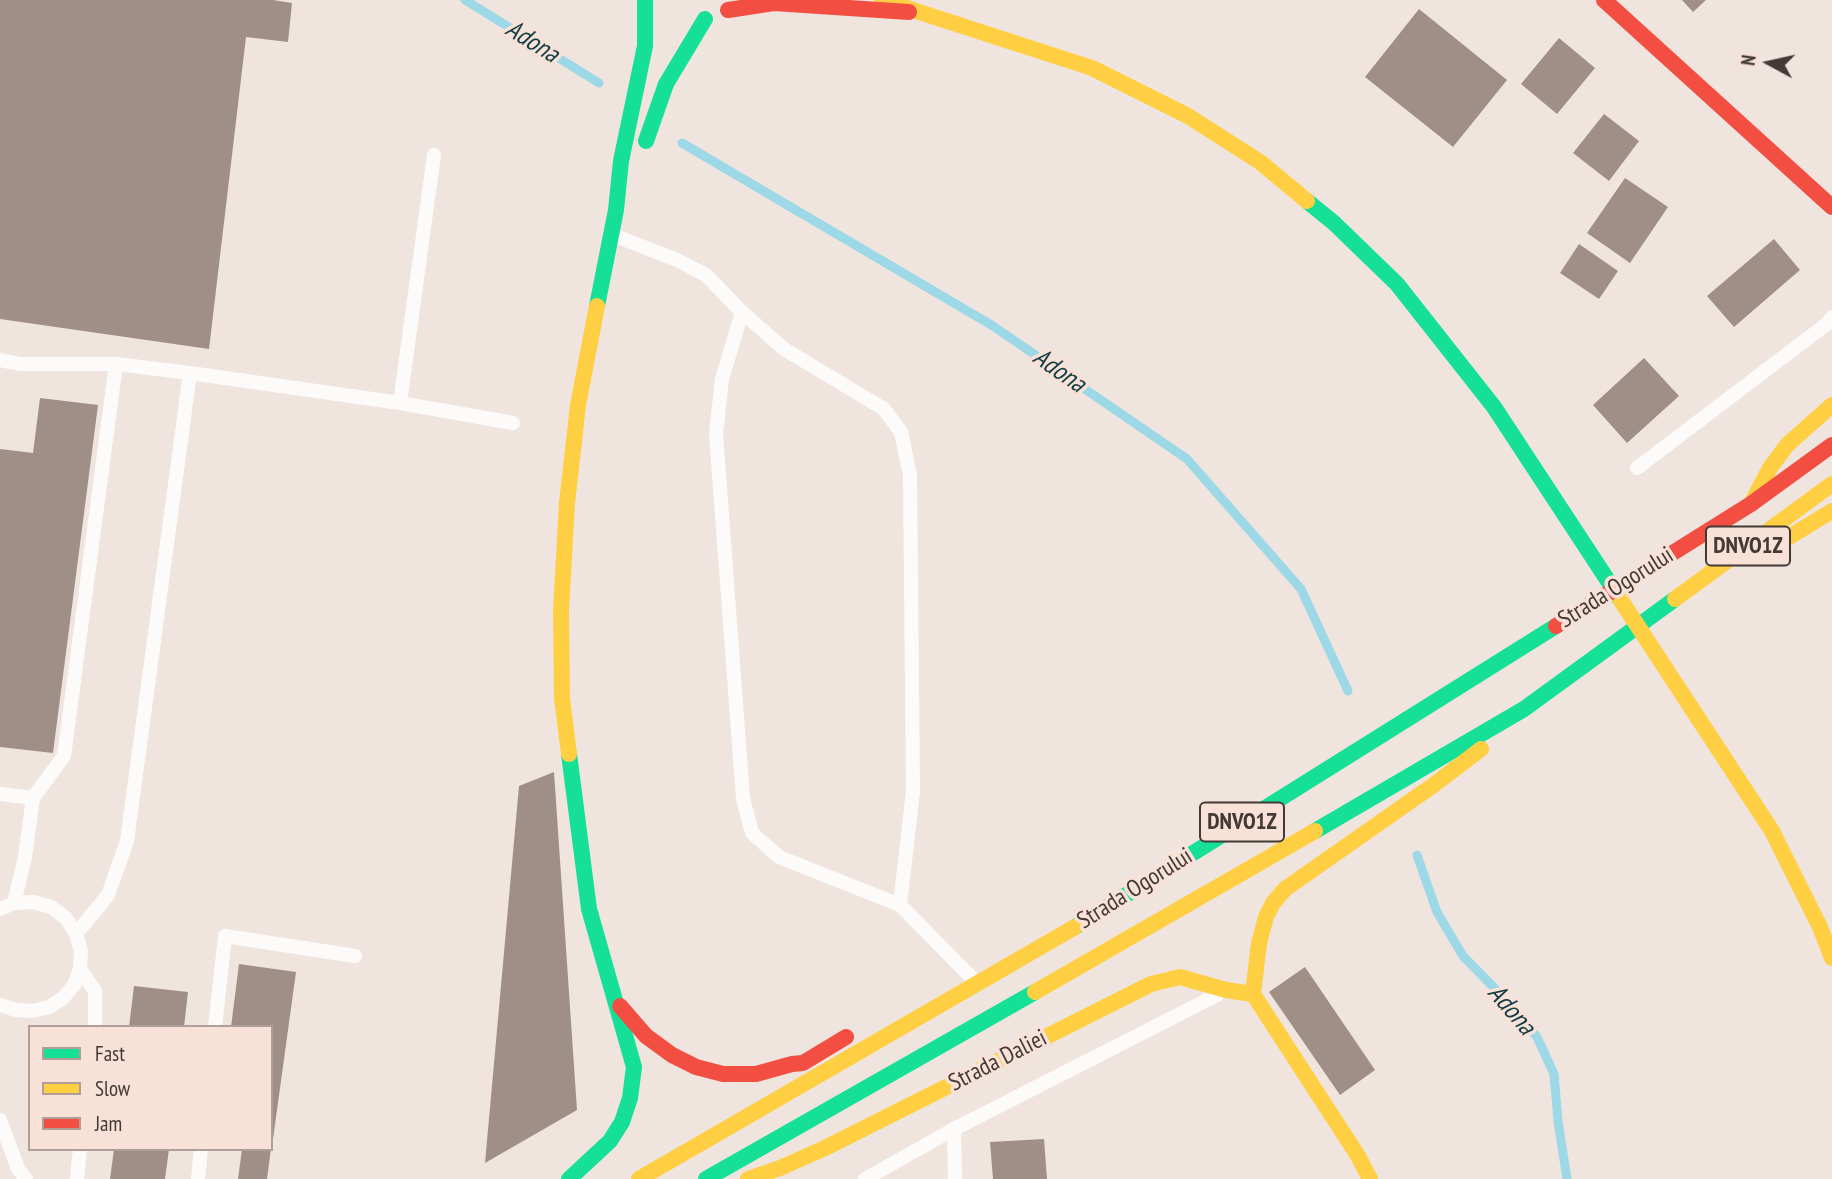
<!DOCTYPE html>
<html>
<head>
<meta charset="utf-8">
<style>
  body { margin:0 }
  #map { position:relative; width:1832px; height:1179px; overflow:hidden; background:#f0e4df; font-family:"PT Sans Narrow",sans-serif }
  canvas { display:block }
  .legend { position:absolute; left:28px; top:1025px; width:245px; height:126px; box-sizing:border-box; background:#f8e1d7; border:2px solid #b09e97; margin:0; padding:9px 12px; list-style:none; font-size:21px; color:#433a36 }
  .legend li { display:flex; align-items:center; gap:14px; height:35px }
  .legend b { width:35px; border:2px solid #b09e97 }
  .north { position:absolute; left:1734px; top:28px; width:70px; height:70px; -webkit-text-stroke:5px #f8e1d7; paint-order:stroke; rotate:278deg; font-size:19px; font-weight:700; line-height:28px; text-align:center; color:#433a36 }
  .north::after { content:''; display:block; margin:auto; width:24px; height:32px; background:#433a36; clip-path:polygon(50% 0,100% 100%,50% 72%,0 100%) }
</style>
</head>
<body>
<div id="map">
<canvas width="1832" height="1179"></canvas>
<ul class="legend">
<li><b style="height:9px;background:#16e098"></b>Fast</li>
<li><b style="height:9px;background:#ffcf43"></b>Slow</li>
<li><b style="height:9px;background:#f24e42"></b>Jam</li>
</ul>
<div class="north">N</div>
</div>
<script>
const c = document.querySelector('canvas').getContext('2d');
c.lineJoin = 'round';
function poly(rows) {
  const path = new Path2D();
  for (const r of rows) {
    path.moveTo(r[0], r[1]);
    for (let i = 2; i < r.length; i += 2) path.lineTo(r[i], r[i + 1]);
  }
  return path;
}
function stroke(path, color, width, dash) {
  c.strokeStyle = color;
  c.lineWidth = width;
  c.lineCap = dash ? 'butt' : 'round';
  c.setLineDash(dash || []);
  c.stroke(path);
}
function fillPath(path, color) {
  c.fillStyle = color;
  c.fill(path, 'evenodd');
}
function drawText(font, color, halo, rows, align = 'center') {
  c.font = font + ' "PT Sans Narrow",sans-serif';
  c.lineWidth = 7;
  c.setLineDash([]);
  c.textBaseline = 'middle';
  c.strokeStyle = halo;
  c.fillStyle = color;
  for (const [text, x, y, turn = 0] of rows) {
    c.save();
    c.translate(x, y);
    c.rotate((+turn || 0) * Math.PI / 180);
    c.textAlign = isNaN(turn) ? turn : align;
    if (halo) c.strokeText(text, 0, 0);
    c.fillText(text, 0, 0);
    c.restore();
  }
}
stroke(poly([
  [465,0,599,83],
  [682,143,993,326,1187,459,1301,589,1348,691],
  [1417,855,1437,912,1463,956,1507,1001,1537,1037,1554,1074,1558,1121,1567,1179]
]), '#9dd8e6', 9);
fillPath(poly([
  [0,0,273,0,292,3,288,42,246,37,209,349,0,319],
  [1682,0,1706,0,1693,12],
  [1419,9,1507,80,1453,147,1365,77],
  [1559,38,1595,68,1557,114,1521,84],
  [1604,114,1639,141,1609,181,1573,153],
  [1625,178,1668,207,1630,263,1587,233],
  [1774,239,1800,270,1734,327,1707,296],
  [1579,244,1618,271,1599,299,1560,273],
  [1644,358,1679,396,1627,443,1593,405],
  [40,398,98,405,53,753,0,747,0,449,33,453],
  [554,772,577,1110,485,1163,519,786],
  [239,964,296,972,273,1139,271,1139,271,1027,231,1027],
  [1305,967,1375,1070,1340,1095,1269,992],
  [134,986,188,992,184,1027,129,1027],
  [1044,1139,1047,1179,993,1179,990,1142],
  [114,1149,169,1149,165,1179,110,1179],
  [242,1149,271,1149,267,1179,238,1179]
]), '#a08f87');
stroke(poly([
  [613,235,677,260,706,275,742,312,784,349,884,409,901,432,910,475,913,791,900,905],
  [742,312,722,379,716,434,743,798,752,833,779,857,900,905,971,977],
  [0,360,20,364,116,364,190,373,127,841,108,895,76,934],
  [190,373,400,403,513,423],
  [400,403,434,155],
  [1637,468,1828,323,1832,317],
  [0,794,33,798,25,857,14,903],
  [33,798,64,756,116,364],
  [0,909,14,903,33,902,51,907,66,918,76,934,81,951,80,969,74,985,63,998,49,1007,33,1011,16,1010,0,1005],
  [80,969,95,991,95,1027],
  [215,1027,225,936,355,956],
  [0,1120,18,1169,26,1179],
  [954,1129,955,1179],
  [77,1179,80,1149],
  [198,1179,201,1149],
  [865,1179,954,1129,1217,995]
]), '#fdfbfa', 14);
stroke(poly([
  [646,141,666,84,705,19],
  [1307,201,1334,223,1397,284,1494,407,1620,599],
  [597,306,616,210,621,161,645,46,645,0],
  [1315,831,1524,709,1675,599],
  [1075,927,1556,626],
  [569,1179,610,1141,622,1122,630,1098,634,1067,589,909,569,754],
  [706,1179,1035,992]
]), '#16e098', 16);
stroke(poly([
  [882,0,1092,68,1188,116,1260,162,1307,201],
  [1751,504,1770,468,1787,445,1832,405],
  [1761,554,1832,511],
  [1620,599,1772,831,1820,927,1832,958],
  [1675,599,1832,484],
  [569,754,562,698,561,610,567,503,578,405,597,306],
  [1035,992,1315,831],
  [639,1179,1075,927],
  [748,1179,780,1168,825,1148,1151,984,1180,977,1226,990,1253,994],
  [1370,1179,1358,1156,1253,994,1259,943,1266,917,1273,903,1285,889,1435,784,1481,749]
]), '#ffcf43', 16);
stroke(poly([
  [1604,0,1832,207],
  [728,10,774,3,909,12],
  [1556,626,1751,504,1832,445],
  [620,1006,646,1036,672,1055,696,1067,723,1074,756,1074,792,1064,803,1063,846,1037]
]), '#f24e42', 16);
for (const [x, y, w] of [
  [1748,546,84],
  [1242,822,84]
]) {
  const box = new Path2D();
  box.roundRect(x - w / 2, y - 19.5, w, 39, 5);
  c.fillStyle = '#f8e1d7';
  c.fill(box);
  stroke(box, '#433a36', 2);
}
drawText('bold 23px', '#433a36', null, [
  ["DNVO1Z",1748,546],
  ["DNVO1Z",1242,822]
]);
drawText('24px', '#433a36', '#f8e1d7', [
  ["Strada Ogorului",1616,588,-32],
  ["Strada Ogorului",1135,889,-32],
  ["Strada Daliei",998,1061,-27]
]);
drawText('italic 26px', '#123d46', '#f8e1d7', [
  ["Adona",532,42,32],
  ["Adona",1059,371,35],
  ["Adona",1511,1010,49]
]);
</script>
</body>
</html>
